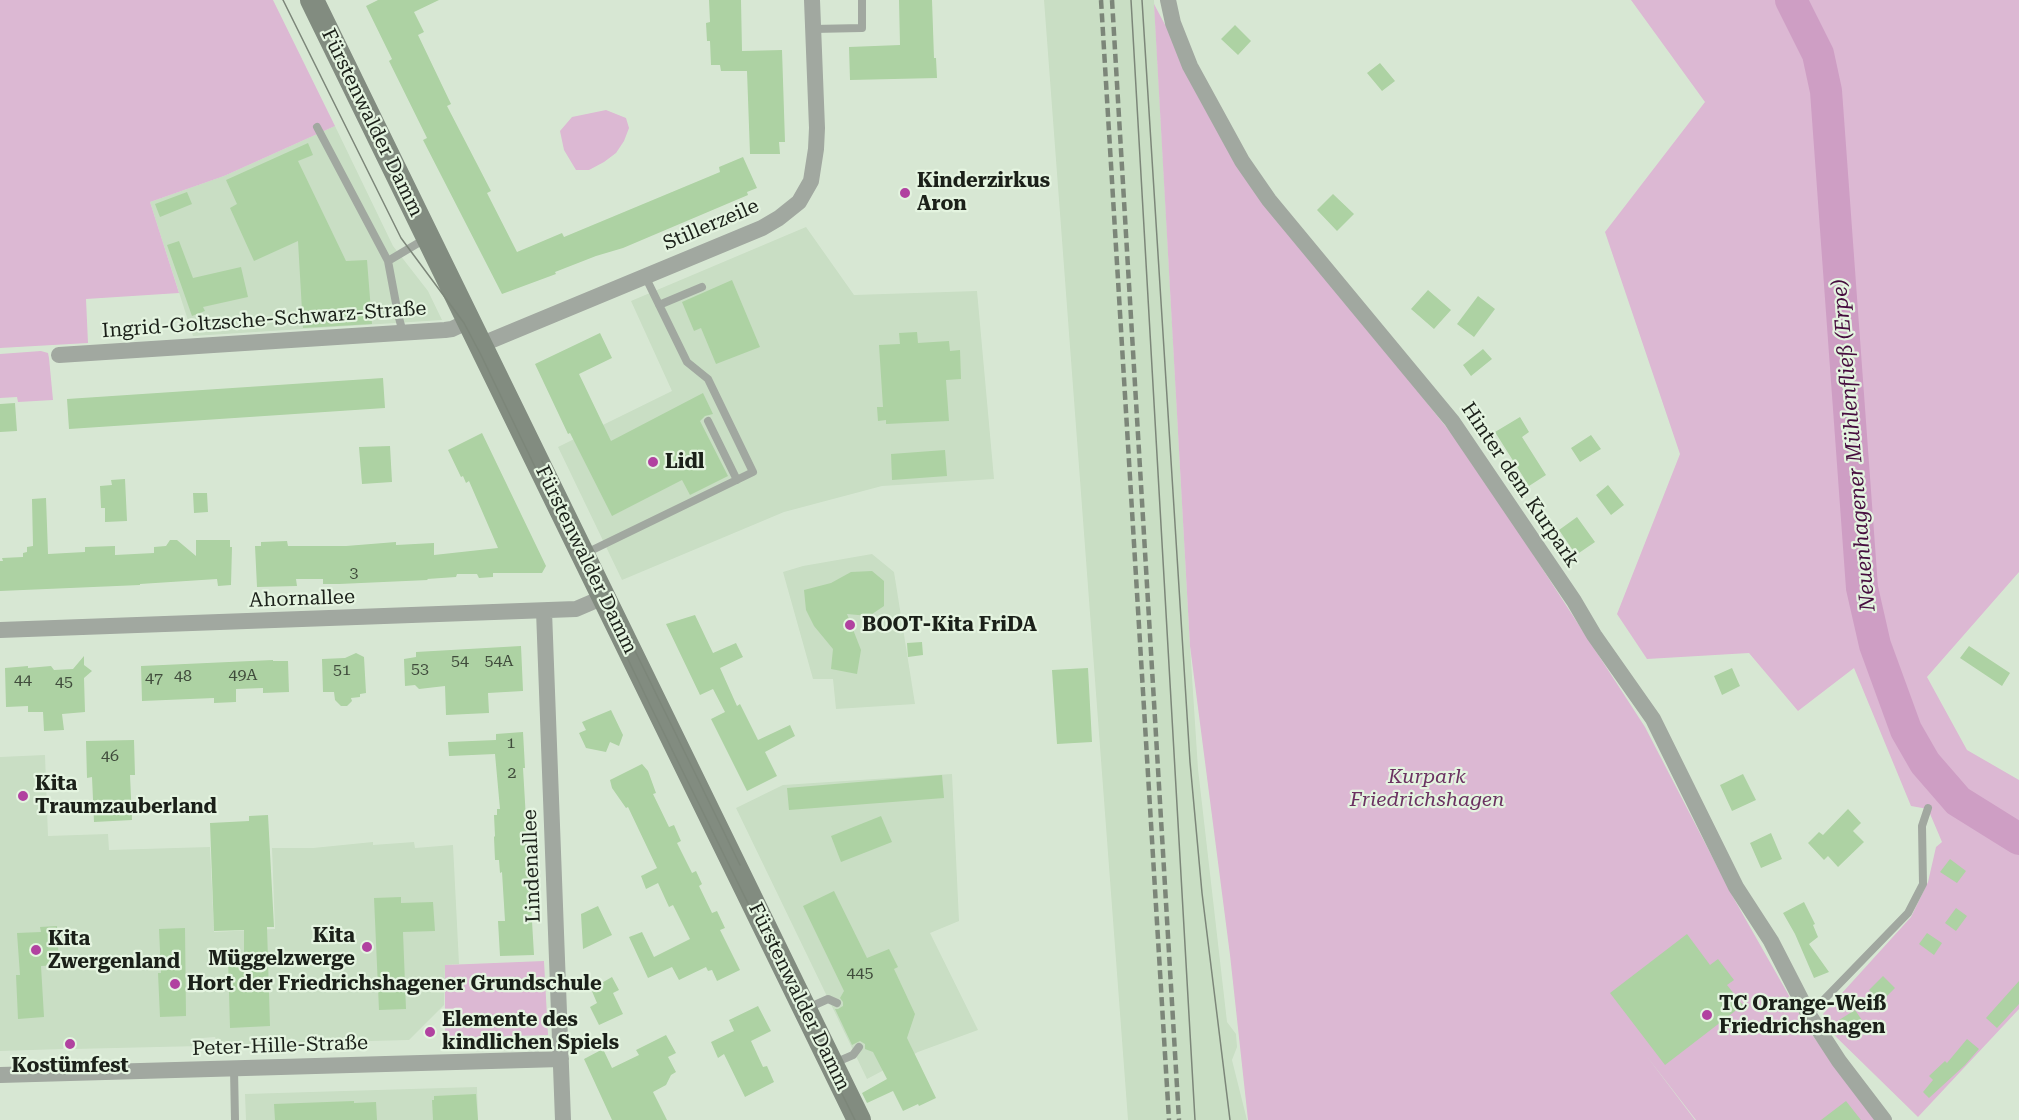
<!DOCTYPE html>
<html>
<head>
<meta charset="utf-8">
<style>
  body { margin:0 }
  canvas { display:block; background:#d7e7d3 }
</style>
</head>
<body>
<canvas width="2019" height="1120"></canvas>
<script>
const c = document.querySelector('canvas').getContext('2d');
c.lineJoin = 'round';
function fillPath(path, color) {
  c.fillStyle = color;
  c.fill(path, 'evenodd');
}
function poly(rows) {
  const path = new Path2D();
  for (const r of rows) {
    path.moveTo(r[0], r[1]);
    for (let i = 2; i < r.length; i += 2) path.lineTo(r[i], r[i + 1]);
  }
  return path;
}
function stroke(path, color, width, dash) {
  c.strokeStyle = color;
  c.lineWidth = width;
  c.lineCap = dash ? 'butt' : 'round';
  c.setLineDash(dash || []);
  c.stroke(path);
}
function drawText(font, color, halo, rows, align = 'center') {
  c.font = font + ' "Roboto Serif",serif';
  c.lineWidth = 4.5;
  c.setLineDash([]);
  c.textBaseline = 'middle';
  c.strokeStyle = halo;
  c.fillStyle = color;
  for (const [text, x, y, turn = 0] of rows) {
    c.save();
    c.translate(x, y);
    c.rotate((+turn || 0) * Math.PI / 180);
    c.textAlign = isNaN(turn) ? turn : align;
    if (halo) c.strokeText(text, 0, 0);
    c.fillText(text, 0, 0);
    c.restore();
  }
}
fillPath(poly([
  [1044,0,1154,0,1190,646,1198,769,1227,1022,1236,1034,1237,1047,1232,1060,1247,1120,1128,1120],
  [335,126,393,246,428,291,442,320,193,336,150,202,224,176],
  [806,227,854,295,977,291,994,479,882,486,784,512,622,580,558,447,672,391,631,301],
  [872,554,894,572,915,704,836,709,833,679,813,679,783,572,803,566],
  [45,755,48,836,108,834,109,850,210,847,214,932,275,929,272,848,313,848,373,842,373,845,414,842,415,848,453,845,459,964,445,965,444,1005,409,1040,218,1045,215,1037,202,1038,201,1046,73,1049,72,1044,64,1044,63,1049,0,1051,0,757],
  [952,774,959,921,930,933,978,1030,918,1052,867,1079,736,808,783,785],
  [477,1087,478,1120,246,1120,245,1094]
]), '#c9dec4');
fillPath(poly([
  [0,0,273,0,335,126,224,176,150,202,179,293,86,299,88,343,0,348],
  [1631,0,2019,0,2019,572,1927,677,1967,750,2019,780,2019,1009,1918,1117,1831,1032,1823,1014,1911,917,1928,882,1936,847,1942,842,1928,809,1911,806,1854,668,1798,711,1749,653,1647,659,1617,614,1680,454,1605,232,1705,102],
  [1154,4,1244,173,1470,457,1645,727,1733,897,1809,1031,1877,1120,1696,1120,1645,1054,1695,1120,1248,1120,1230,955,1190,646],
  [606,110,626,118,629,128,624,141,616,153,604,162,589,170,576,170,564,150,560,131,572,117],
  [41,351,48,353,49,358,53,400,18,402,17,397,0,398,0,354],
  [544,961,548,1035,445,1038,445,965]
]), '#dcb8d3');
stroke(poly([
  [1791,0,1818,54,1826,91,1862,588,1875,645,1906,730,1925,763,1958,801,2019,839]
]), '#ce9ec4', 32);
fillPath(poly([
  [378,0,439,0,414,12,424,32,418,35,451,104,447,106,491,191,487,193,517,252,562,233,564,237,720,172,719,167,743,157,757,188,747,192,748,195,623,248,596,256,555,272,556,274,502,294,423,140,427,138,389,61,392,59,366,6],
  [709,0,741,0,742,51,782,50,785,142,779,142,780,154,750,154,747,71,721,71,720,65,711,65,710,41,707,41,706,23,710,22],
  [899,0,932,0,934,58,936,58,937,78,850,80,849,47,900,45],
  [1235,25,1251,41,1238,55,1221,39],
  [1380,63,1395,81,1382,91,1367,73],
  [308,143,313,155,298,161,346,261,367,260,372,324,303,328,298,241,254,261,230,208,237,204,226,180],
  [187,192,192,204,160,217,155,204],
  [1333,194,1354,214,1337,231,1317,210],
  [179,241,193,278,241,267,248,297,203,307,205,311,192,316,167,245],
  [732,280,760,347,716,364,701,328,694,331,682,302],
  [1428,290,1451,310,1434,329,1411,309],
  [1478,296,1495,309,1474,337,1457,324],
  [917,332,918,343,949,341,950,351,960,350,961,379,946,380,949,421,886,424,886,420,878,421,877,407,883,407,879,345,900,344,899,333],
  [600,333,612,358,579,374,611,441,703,393,713,414,705,416,700,421,728,476,690,495,682,480,612,516,570,433,568,434,535,364],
  [1483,349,1492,359,1471,376,1463,365],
  [383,378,385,408,69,429,67,399],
  [15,403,17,431,0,432,0,404],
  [1520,417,1529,432,1522,437,1546,475,1529,486,1495,432],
  [482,433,546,566,542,573,493,573,493,577,479,578,477,574,457,574,456,577,427,579,428,580,339,584,323,584,323,579,296,579,297,586,257,587,255,546,261,546,261,542,287,541,288,546,346,546,396,542,396,545,434,543,434,555,498,548,469,481,466,483,463,476,461,477,448,450],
  [1591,435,1601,449,1580,462,1571,448],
  [390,446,392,482,362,484,359,447],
  [945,450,947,476,892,480,891,454],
  [125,479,127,521,105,522,105,508,101,508,100,486,112,485,111,480],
  [1608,485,1624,505,1611,515,1596,495],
  [193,493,207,493,208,512,194,513],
  [46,498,48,554,85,552,85,547,115,546,115,555,154,553,154,547,166,546,170,540,177,540,196,556,196,540,230,540,230,547,232,547,231,585,218,586,217,579,140,584,140,585,0,591,0,561,3,561,2,558,23,557,23,553,27,552,27,547,33,546,32,499],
  [1577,517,1595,542,1576,555,1559,530],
  [872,571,884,581,884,606,869,616,847,614,861,650,857,674,831,669,833,649,814,626,806,610,804,590,831,583,851,572],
  [695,615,713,653,736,643,743,657,720,668,737,706,740,704,758,740,790,725,795,736,765,752,777,776,747,791,711,719,725,712,713,689,700,695,666,624],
  [922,642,923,655,908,657,907,643],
  [521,646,523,691,488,693,489,713,446,715,445,686,419,689,415,685,405,686,404,659,416,657,416,652],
  [1969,646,2010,673,2002,686,1960,658],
  [356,653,364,657,366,693,360,694,360,697,351,698,352,701,347,706,341,706,335,700,334,692,323,692,322,659,345,658],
  [84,656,84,665,92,671,84,678,85,712,62,714,64,730,44,731,43,712,28,712,28,706,6,707,5,668,28,666,28,668,51,666,54,670,73,669],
  [273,660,273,661,288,661,289,692,263,693,263,688,236,689,236,702,214,703,214,698,142,701,141,666],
  [1088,668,1092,742,1057,744,1052,670],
  [1732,668,1740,686,1722,695,1714,676],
  [611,710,623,735,619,746,610,742,606,752,586,748,579,733,586,730,582,722],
  [523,732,525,768,523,768,534,955,500,956,498,921,505,921,502,872,500,873,499,860,495,860,494,837,495,836,494,815,497,815,497,809,500,809,495,754,449,756,448,742,496,740,496,734],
  [134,740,135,775,130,775,132,820,94,822,92,777,87,778,86,741],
  [642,764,648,771,656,793,653,794,669,827,674,825,681,841,677,843,692,873,696,871,702,884,699,886,712,913,717,911,725,928,720,930,740,970,717,981,712,970,708,971,706,967,679,980,672,967,648,978,629,937,642,932,654,957,690,939,673,905,669,907,658,883,646,889,641,876,657,868,628,807,626,808,612,788,610,780],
  [1743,774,1756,800,1732,811,1720,785],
  [942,775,944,798,789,810,787,788],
  [1848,809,1861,823,1853,831,1864,842,1838,867,1828,856,1824,860,1808,843,1819,832,1823,835],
  [268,815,274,927,267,927,270,1026,230,1028,228,957,244,956,244,930,214,931,210,823,249,821,249,816],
  [881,816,892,842,841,862,831,836],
  [1771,833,1782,859,1761,868,1750,843],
  [1950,859,1966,871,1957,883,1940,872],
  [834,891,867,958,889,949,898,967,894,969,915,1014,907,1038,936,1098,919,1106,918,1104,903,1111,893,1091,867,1103,862,1093,887,1079,873,1052,865,1049,865,1044,860,1041,852,1045,835,1009,838,1009,843,1006,843,1002,840,998,844,991,803,906],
  [401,897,401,903,433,902,435,931,403,932,406,1009,379,1010,374,898],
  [1804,902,1815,924,1813,925,1818,937,1809,944,1829,972,1814,978,1795,934,1783,913],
  [598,906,612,935,583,949,581,914],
  [1956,908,1967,916,1956,931,1945,923],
  [57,926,59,965,41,966,44,1017,18,1019,16,975,20,975,17,933,41,932,40,927],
  [185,928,186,1016,160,1017,158,973,161,973,159,929],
  [1927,933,1942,943,1934,955,1919,944],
  [1687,934,1710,965,1718,959,1734,980,1727,985,1743,1005,1665,1065,1610,993],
  [1883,976,1895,988,1881,1002,1869,990],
  [612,977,619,990,613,993,623,1014,599,1025,590,1007,597,1003,591,989],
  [2019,981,2019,1004,1997,1028,1986,1018],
  [758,1006,771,1031,751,1041,763,1067,767,1066,774,1082,745,1097,724,1054,718,1058,711,1042,734,1031,729,1020],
  [1855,1010,1864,1023,1848,1034,1839,1020],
  [666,1035,676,1053,668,1057,676,1072,671,1075,666,1085,653,1092,667,1120,612,1120,584,1059,603,1049,612,1068,639,1055,636,1050],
  [1967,1039,1979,1049,1965,1065,1929,1098,1923,1092,1933,1080,1929,1076,1945,1061,1947,1063],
  [476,1094,478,1120,433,1120,432,1100,434,1100,434,1096],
  [354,1101,354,1103,376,1102,377,1120,275,1120,274,1104],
  [1846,1101,1861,1120,1821,1120]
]), '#add2a3');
stroke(poly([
  [813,29,862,28,862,0],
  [317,127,388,261],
  [659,305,702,287],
  [403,333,398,314,388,261,425,239],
  [708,421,737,480],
  [584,554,753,472,708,379,687,362,645,276],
  [808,1008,828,999,837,1003],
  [1809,1015,1908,913,1923,884,1922,826,1928,808],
  [832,1064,853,1055,859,1047],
  [234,1069,235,1120]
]), '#a1a8a0', 8);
stroke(poly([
  [1168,0,1173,23,1190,66,1242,161,1269,200,1452,421,1574,601,1594,635,1653,719,1736,887,1771,941,1809,1015,1839,1061,1884,1120],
  [480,345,762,228,779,218,799,202,811,181,816,149,817,128,812,0],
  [59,355,445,330,452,329,469,321],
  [544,611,563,1120],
  [0,630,576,609,604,597],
  [0,1075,561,1059]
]), '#a1a8a0', 16);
stroke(poly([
  [312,0,859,1120]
]), '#828c80', 24);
stroke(poly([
  [283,0,401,238,464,323,481,355,651,707,855,1120],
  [1131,0,1195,1120],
  [1142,0,1190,762,1202,893,1230,1120],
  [542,461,740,865]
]), '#7c8679', 1.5);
stroke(poly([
  [1101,0,1169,1120],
  [1112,0,1179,1120]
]), '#7c8679', 4.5, [9, 4.5]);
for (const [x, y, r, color] of [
  [905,193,6,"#b142a0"],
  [653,462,6,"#b142a0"],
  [850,625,6,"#b142a0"],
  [23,796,6,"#b142a0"],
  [367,947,6,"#b142a0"],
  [36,950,6,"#b142a0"],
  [175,984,6,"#b142a0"],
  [1707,1015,6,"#b142a0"],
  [430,1032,6,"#b142a0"],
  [70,1044,6,"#b142a0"]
]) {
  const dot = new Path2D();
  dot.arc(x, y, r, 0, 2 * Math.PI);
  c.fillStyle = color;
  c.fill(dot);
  stroke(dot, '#e4f4e0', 2);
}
drawText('16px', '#404c3c', null, [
  ["3",354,573],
  ["54",460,661],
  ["54A",499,661],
  ["53",420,669],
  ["51",342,670],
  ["49A",243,675],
  ["48",183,676],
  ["47",154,678],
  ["44",23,680],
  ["45",64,682],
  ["1",511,743],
  ["46",110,756],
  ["2",512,773],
  ["445",860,973]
]);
drawText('20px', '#1b2019', '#e4f4e0', [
  ["Fürstenwalder Damm",372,123,64],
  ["Stillerzeile",711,225,-23],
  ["Ingrid-Goltzsche-Schwarz-Straße",264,320,-4],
  ["Hinter dem Kurpark",1520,485,56],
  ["Fürstenwalder Damm",586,560,64],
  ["Ahornallee",302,599,-2],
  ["Lindenallee",532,866,-92],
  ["Fürstenwalder Damm",799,997,64],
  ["Peter-Hille-Straße",280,1046,-2]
]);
drawText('bold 20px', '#1b2019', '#e4f4e0', [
  ["Kinderzirkus",917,181],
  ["Aron",917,204],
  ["Lidl",665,462],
  ["BOOT-Kita FriDA",862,625],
  ["Kita",35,784],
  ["Traumzauberland",35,807],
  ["Kita",355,936,"right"],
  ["Müggelzwerge",355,959,"right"],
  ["Kita",48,939],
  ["Zwergenland",48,962],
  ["Hort der Friedrichshagener Grundschule",187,984],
  ["TC Orange-Weiß",1719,1004],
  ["Friedrichshagen",1719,1027],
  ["Elemente des",442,1020],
  ["kindlichen Spiels",442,1043],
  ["Kostümfest",70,1066,"center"]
], 'left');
drawText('italic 20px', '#6b3161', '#e4f4e0', [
  ["Kurpark",1427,777],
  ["Friedrichshagen",1427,800]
]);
drawText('italic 21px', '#460c3e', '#e4f4e0', [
  ["Neuenhagener Mühlenfließ (Erpe)",1854,445,-95]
]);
</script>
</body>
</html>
